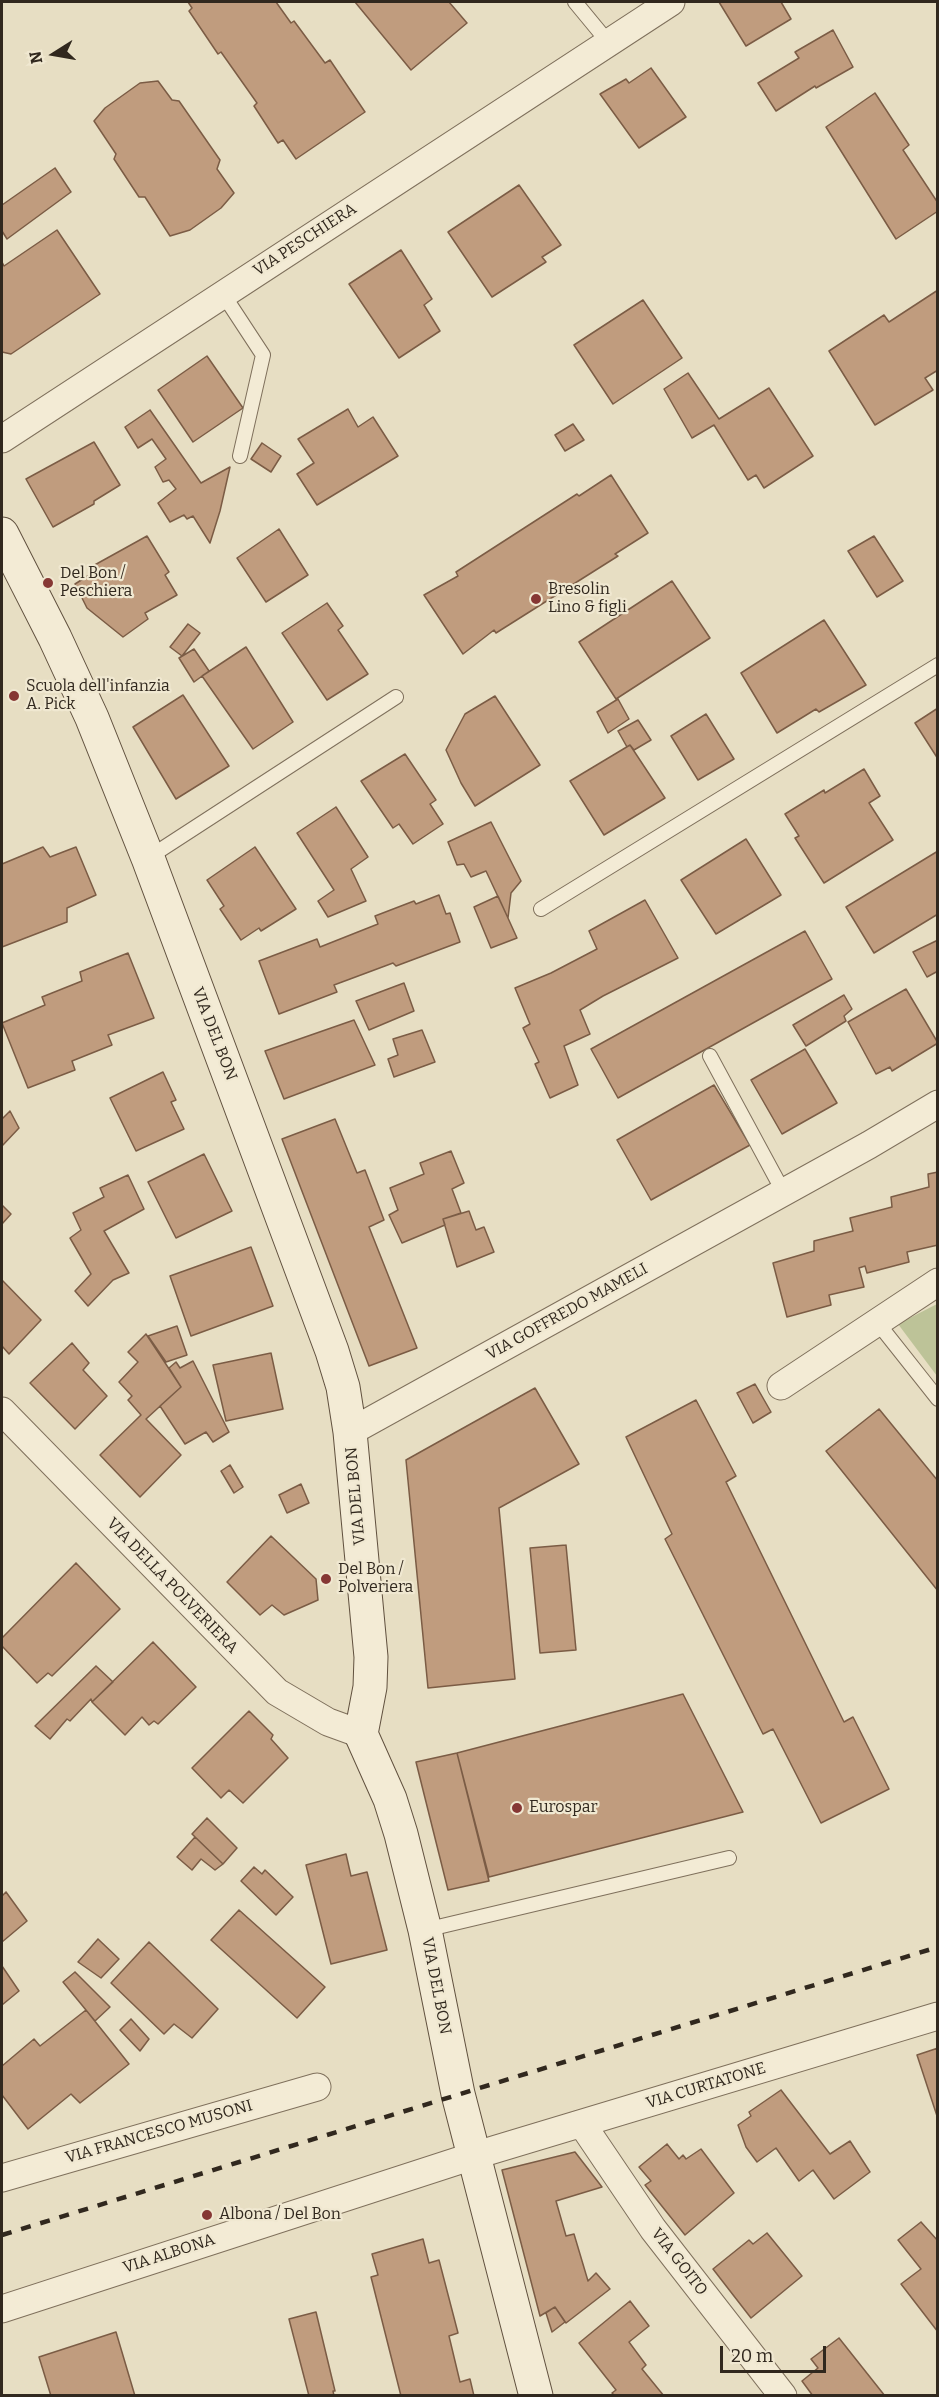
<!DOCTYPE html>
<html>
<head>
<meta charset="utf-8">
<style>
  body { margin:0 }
  #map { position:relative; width:939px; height:2397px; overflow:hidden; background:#e7dec3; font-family:Bitter,serif }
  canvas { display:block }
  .frame { position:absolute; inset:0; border:3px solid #31281e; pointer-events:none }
  .north { position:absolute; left:24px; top:24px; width:60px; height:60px; -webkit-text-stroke:4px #f0e8d1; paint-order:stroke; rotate:259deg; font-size:16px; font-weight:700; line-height:24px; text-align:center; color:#31281e }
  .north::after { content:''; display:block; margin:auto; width:21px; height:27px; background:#31281e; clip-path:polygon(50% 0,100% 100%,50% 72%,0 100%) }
  .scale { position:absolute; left:720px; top:2346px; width:106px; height:27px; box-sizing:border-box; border:3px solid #31281e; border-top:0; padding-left:8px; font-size:18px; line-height:21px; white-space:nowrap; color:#31281e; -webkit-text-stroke:4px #f0e8d1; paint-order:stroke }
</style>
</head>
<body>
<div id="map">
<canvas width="939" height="2397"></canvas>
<div class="frame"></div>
<div class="north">N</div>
<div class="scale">20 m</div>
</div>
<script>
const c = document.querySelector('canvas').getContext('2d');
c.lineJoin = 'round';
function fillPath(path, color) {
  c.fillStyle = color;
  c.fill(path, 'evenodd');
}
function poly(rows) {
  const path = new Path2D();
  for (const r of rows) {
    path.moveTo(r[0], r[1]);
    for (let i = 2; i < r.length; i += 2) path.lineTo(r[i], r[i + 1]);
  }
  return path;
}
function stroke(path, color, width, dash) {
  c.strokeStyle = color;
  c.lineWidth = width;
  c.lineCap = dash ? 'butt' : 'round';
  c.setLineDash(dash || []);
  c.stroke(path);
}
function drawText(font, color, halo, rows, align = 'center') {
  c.font = font + ' Bitter,serif';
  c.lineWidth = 4.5;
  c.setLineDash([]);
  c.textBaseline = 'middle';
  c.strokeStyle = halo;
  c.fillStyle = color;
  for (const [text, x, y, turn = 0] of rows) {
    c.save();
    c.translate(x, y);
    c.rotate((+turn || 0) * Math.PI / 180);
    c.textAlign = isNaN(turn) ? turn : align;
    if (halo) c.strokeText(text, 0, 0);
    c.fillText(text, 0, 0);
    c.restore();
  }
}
fillPath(poly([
  [937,1304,937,1376,898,1324]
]), '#bdc398');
const building = poly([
  [188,2,276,2,291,23,294,21,325,63,330,60,365,112,296,159,283,140,278,143,254,106,257,103,221,52,218,54,189,11,192,8,188,2],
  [355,2,449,2,467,23,411,70,355,2],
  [719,2,781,2,791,19,746,46,719,2],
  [833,30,853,67,816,88,815,86,776,111,758,83,799,58,795,52,833,30],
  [651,68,686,117,639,148,600,94,626,79,629,83,651,68],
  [158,81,172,100,179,101,220,160,217,169,234,193,221,208,190,230,170,236,145,197,139,197,114,159,116,154,94,121,105,108,140,83,158,81],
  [875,93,909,145,903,150,938,203,938,211,896,239,826,127,875,93],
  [55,168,71,192,7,239,2,231,2,205,55,168],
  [519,185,561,245,542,257,546,262,492,297,448,232,519,185],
  [57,230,100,294,11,354,2,352,2,262,4,266,57,230],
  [401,250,432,299,424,305,440,331,399,358,349,284,401,250],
  [938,290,938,370,925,378,933,390,875,425,829,351,884,315,889,322,938,290],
  [643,300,682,358,613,404,574,345,643,300],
  [207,356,243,408,193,442,158,390,207,356],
  [688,373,719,419,769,388,813,456,764,488,756,475,748,480,714,425,692,438,664,389,688,373],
  [348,409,358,427,373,417,398,456,317,505,297,474,314,463,298,439,348,409],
  [150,410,201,483,230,467,220,511,210,543,193,516,187,519,184,515,170,522,158,503,176,489,169,480,163,482,155,467,166,459,152,439,138,448,125,427,150,410],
  [573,424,584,440,565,451,555,435,573,424],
  [94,442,120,485,94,501,94,504,53,527,26,479,94,442],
  [262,443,281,456,271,472,251,459,262,443],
  [611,475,648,533,615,554,618,556,496,633,494,630,463,654,424,595,458,576,456,572,577,494,579,496,611,475],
  [279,529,308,575,266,602,237,558,279,529],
  [147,536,169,572,165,575,177,595,145,613,148,619,123,637,87,608,75,584,94,572,91,567,147,536],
  [874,536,903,581,877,597,848,551,874,536],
  [672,581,710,638,616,699,579,642,672,581],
  [327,603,343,626,338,630,368,674,327,700,282,633,327,603],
  [824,620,866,685,819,712,816,709,777,733,741,673,824,620],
  [188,624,200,633,182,656,170,647,188,624],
  [246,647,293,722,253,749,202,676,246,647],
  [194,649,209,671,194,682,179,658,194,649],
  [183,695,229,766,176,799,133,727,183,695],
  [495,696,540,765,475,806,461,783,446,750,465,714,495,696],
  [618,699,629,719,608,733,597,712,618,699],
  [938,708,938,759,915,723,938,708],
  [706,714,734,759,698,780,671,736,706,714],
  [638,720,651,740,634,750,630,745,627,747,618,731,638,720],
  [630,745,665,798,604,835,570,781,630,745],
  [405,754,436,800,430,804,443,824,413,844,399,824,393,828,361,781,405,754],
  [864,769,880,796,869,803,893,840,824,883,795,838,799,836,785,814,824,790,825,793,864,769],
  [336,807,368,857,351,869,366,901,328,917,318,901,334,890,297,833,336,807],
  [491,822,521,881,511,893,508,918,486,871,471,877,464,864,457,865,448,842,491,822],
  [746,839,781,895,716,934,681,880,746,839],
  [43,847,50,857,76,847,96,895,67,908,67,922,2,947,2,864,43,847],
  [255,847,296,909,261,931,259,928,241,940,220,909,224,906,207,880,255,847],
  [938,851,938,914,874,953,846,907,938,851],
  [439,895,446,914,450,913,460,942,396,966,393,963,334,985,337,992,279,1014,259,961,317,939,320,947,378,924,375,916,414,901,416,904,439,895],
  [498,896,517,938,491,948,474,907,498,896],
  [645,900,678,958,603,996,580,1010,590,1034,564,1046,578,1085,550,1098,535,1064,539,1062,523,1028,530,1024,515,988,551,973,597,949,589,931,645,900],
  [805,931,832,979,618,1098,591,1049,805,931],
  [938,940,938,971,927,977,913,952,938,940],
  [128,953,154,1018,108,1035,112,1045,72,1061,75,1070,28,1088,2,1023,45,1005,42,997,82,981,80,972,128,953],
  [404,983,414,1011,369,1030,356,1001,404,983],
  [906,989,938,1043,892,1071,890,1067,876,1074,848,1022,906,989],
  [844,995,852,1009,844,1016,846,1021,806,1046,793,1025,844,995],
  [354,1020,375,1065,284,1099,265,1051,354,1020],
  [422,1030,435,1062,394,1077,388,1059,398,1055,393,1039,422,1030],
  [805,1049,837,1103,782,1134,751,1080,805,1049],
  [163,1072,176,1100,171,1102,184,1129,136,1151,110,1098,163,1072],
  [714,1085,750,1145,651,1200,617,1140,714,1085],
  [10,1111,19,1128,2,1146,2,1119,10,1111],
  [335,1119,357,1173,365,1170,384,1220,369,1227,417,1348,369,1366,282,1139,335,1119],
  [451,1151,464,1183,452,1189,461,1213,443,1219,445,1225,402,1243,389,1215,398,1210,390,1188,424,1174,420,1163,451,1151],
  [204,1154,232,1211,176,1238,148,1182,204,1154],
  [938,1172,938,1245,907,1252,909,1262,867,1273,865,1266,859,1268,864,1287,829,1295,831,1305,787,1317,773,1263,814,1251,814,1241,853,1231,850,1218,892,1207,891,1197,929,1187,928,1174,938,1172],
  [128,1175,144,1209,104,1231,129,1273,113,1280,88,1306,75,1291,91,1274,70,1238,81,1230,73,1213,104,1197,100,1188,128,1175],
  [2,1205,11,1214,2,1224,2,1205],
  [469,1211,476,1230,484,1227,494,1252,457,1267,443,1219,469,1211],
  [251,1247,273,1306,191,1336,170,1276,251,1247],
  [2,1280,41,1320,9,1354,2,1346,2,1280],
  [177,1326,187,1355,166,1362,148,1336,177,1326],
  [146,1334,181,1387,146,1419,181,1455,140,1497,100,1455,141,1415,128,1400,132,1396,119,1382,138,1362,128,1352,146,1334],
  [72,1343,89,1363,83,1370,107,1396,75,1429,30,1383,72,1343],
  [271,1353,283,1409,226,1421,213,1365,271,1353],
  [193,1361,229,1432,213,1442,206,1432,185,1444,160,1406,181,1387,169,1368,176,1362,180,1368,193,1361],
  [755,1384,771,1412,753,1423,737,1393,755,1384],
  [535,1388,579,1464,499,1508,515,1679,428,1688,406,1460,535,1388],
  [696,1400,736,1476,726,1482,844,1722,853,1717,889,1789,821,1823,773,1729,763,1734,665,1539,672,1534,626,1437,696,1400],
  [879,1409,938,1481,938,1591,826,1451,879,1409],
  [230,1465,243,1487,234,1493,221,1471,230,1465],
  [301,1484,309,1503,287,1513,279,1495,301,1484],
  [271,1536,316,1579,318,1600,284,1615,272,1605,260,1615,227,1582,271,1536],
  [566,1545,576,1650,540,1653,530,1548,566,1545],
  [76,1563,120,1609,52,1676,48,1673,37,1683,2,1646,2,1638,76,1563],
  [153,1642,196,1687,158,1724,154,1721,149,1725,142,1717,125,1735,92,1702,153,1642],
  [96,1666,113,1682,92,1702,91,1699,70,1721,67,1719,50,1739,35,1726,96,1666],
  [683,1694,743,1812,489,1877,457,1753,683,1694],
  [249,1711,273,1735,271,1739,288,1758,243,1803,229,1790,221,1798,192,1768,249,1711],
  [457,1753,489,1881,448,1890,416,1762,457,1753],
  [207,1818,237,1848,223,1864,192,1834,207,1818],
  [195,1837,223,1864,215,1870,201,1859,192,1870,177,1857,195,1837],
  [346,1854,351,1876,367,1872,387,1950,331,1964,306,1865,346,1854],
  [254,1867,262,1874,265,1870,293,1897,276,1915,241,1881,254,1867],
  [6,1892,27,1921,2,1942,2,1896,6,1892],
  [239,1910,325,1987,297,2018,211,1940,239,1910],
  [98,1939,119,1959,101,1978,78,1962,98,1939],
  [149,1942,218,2009,192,2038,174,2024,164,2034,111,1983,149,1942],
  [2,1966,19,1991,2,2005,2,1966],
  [75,1972,110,2007,95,2021,63,1982,75,1972],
  [86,2010,129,2064,80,2103,71,2094,28,2129,2,2095,2,2066,34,2039,40,2046,86,2010],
  [131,2019,149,2039,140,2051,120,2030,131,2019],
  [938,2048,938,2119,917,2055,938,2048],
  [781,2090,830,2154,850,2141,870,2172,834,2199,813,2170,799,2181,776,2148,757,2162,746,2147,738,2125,751,2116,749,2112,781,2090],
  [667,2144,679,2159,683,2155,686,2159,701,2149,734,2193,685,2235,645,2185,651,2181,639,2167,667,2144],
  [575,2152,602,2187,556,2201,566,2236,574,2234,588,2281,596,2273,610,2289,566,2323,555,2307,540,2316,502,2170,575,2152],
  [921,2222,938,2241,938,2332,901,2284,921,2269,898,2240,921,2222],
  [767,2233,802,2276,751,2318,713,2269,749,2240,753,2244,767,2233],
  [423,2239,429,2263,439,2260,458,2333,449,2336,460,2382,470,2379,474,2396,401,2396,371,2277,378,2275,372,2254,423,2239],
  [630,2301,649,2326,629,2342,646,2365,642,2369,664,2396,615,2396,612,2393,616,2390,579,2343,630,2301],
  [555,2307,565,2322,552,2332,546,2313,555,2307],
  [316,2312,335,2391,333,2391,334,2396,309,2396,289,2319,316,2312],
  [116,2332,135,2396,51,2396,39,2357,116,2332],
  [839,2338,885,2396,813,2396,802,2381,818,2368,811,2359,839,2338]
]);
fillPath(building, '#c09c7e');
stroke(building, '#7b5c45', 1.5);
const lane = poly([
  [575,2,608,42],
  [223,294,263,355,240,456],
  [148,858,396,697],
  [541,909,938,665],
  [710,1056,784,1193],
  [877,1322,938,1399],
  [425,1930,729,1858]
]);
const street = poly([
  [2,439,671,2],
  [781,1386,938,1282],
  [2,1411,277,1692,328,1722,361,1734],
  [350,1432,869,1145,938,1104],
  [582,2124,653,2229,783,2396],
  [2,2178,317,2087],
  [2,2309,473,2156,938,2016]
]);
const secondary = poly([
  [2,534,55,638,92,718,148,858,332,1351,343,1387,350,1432,371,1657,370,1687,361,1734,390,1799,401,1834,425,1930,458,2094,536,2396]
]);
stroke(lane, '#7f705c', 16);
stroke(street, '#7f705c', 29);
stroke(secondary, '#61513f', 35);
stroke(lane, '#f3ebd5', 14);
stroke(street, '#f3ebd5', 27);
stroke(secondary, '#f3ebd5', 33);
stroke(poly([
  [2,2235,938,1947]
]), '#31281e', 4.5, [10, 10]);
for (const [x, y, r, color] of [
  [48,583,6,"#863734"],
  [536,599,6,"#863734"],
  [14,696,6,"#863734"],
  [326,1579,6,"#863734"],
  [517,1808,6,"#863734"],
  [207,2215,6,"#863734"]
]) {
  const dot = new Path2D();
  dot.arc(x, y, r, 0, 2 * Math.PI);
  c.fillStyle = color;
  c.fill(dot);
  stroke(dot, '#f0e8d1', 2);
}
drawText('16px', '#31281e', '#f0e8d1', [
  ["VIA PESCHIERA",305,240,-33],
  ["VIA DEL BON",214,1034,69],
  ["VIA GOFFREDO MAMELI",567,1312,-29],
  ["VIA DEL BON",356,1496,-95],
  ["VIA DELLA POLVERIERA",172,1586,46],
  ["VIA DEL BON",436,1986,79],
  ["VIA CURTATONE",706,2086,-17],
  ["VIA FRANCESCO MUSONI",159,2132,-16],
  ["VIA ALBONA",169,2254,-18],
  ["VIA GOITO",679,2262,52]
]);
drawText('16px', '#31281e', '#f0e8d1', [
  ["Del Bon /",60,574],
  ["Peschiera",60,592],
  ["Bresolin",548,590],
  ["Lino & figli",548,608],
  ["Scuola dell'infanzia",26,687],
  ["A. Pick",26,705],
  ["Del Bon /",338,1570],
  ["Polveriera",338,1588],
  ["Eurospar",529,1808],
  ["Albona / Del Bon",219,2215]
], 'left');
</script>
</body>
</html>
